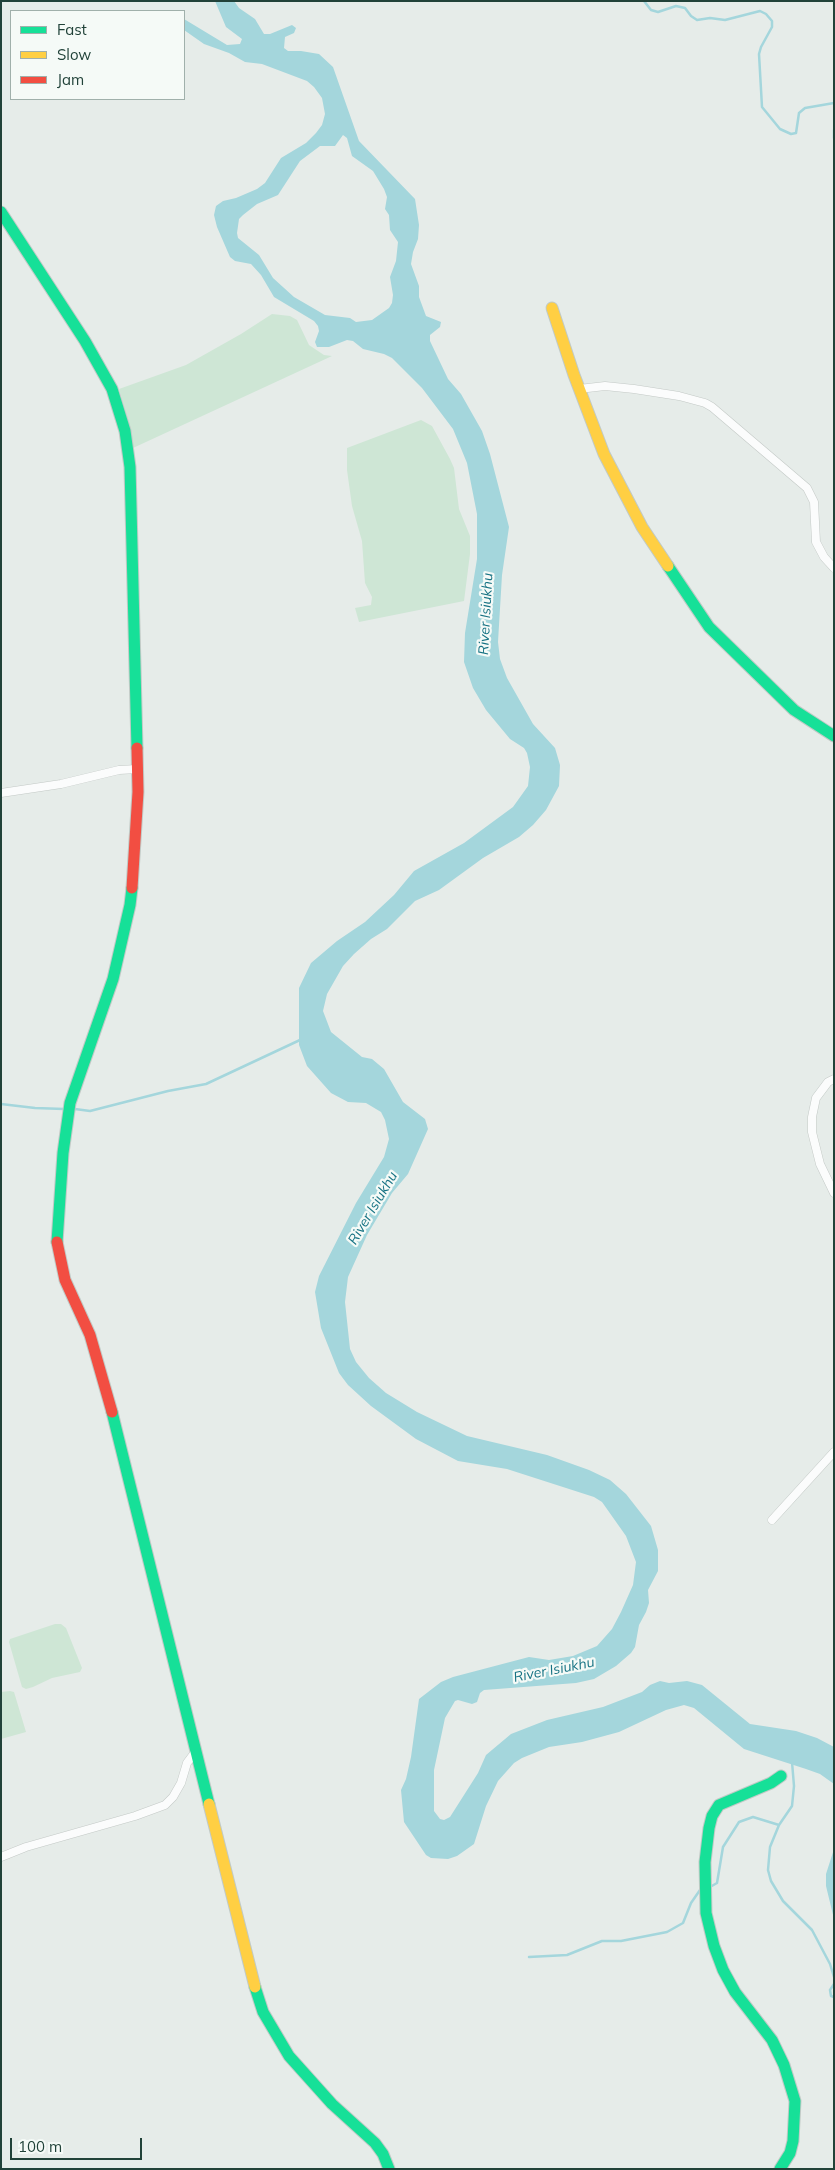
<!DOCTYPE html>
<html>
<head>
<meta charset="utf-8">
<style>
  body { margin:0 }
  #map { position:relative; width:835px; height:2170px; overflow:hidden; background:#e6ece9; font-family:Mulish,sans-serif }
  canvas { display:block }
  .frame { position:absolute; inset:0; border:2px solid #214239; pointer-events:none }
  .legend { position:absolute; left:10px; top:10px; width:175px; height:90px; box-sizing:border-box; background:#f5faf7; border:1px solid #a0b0ab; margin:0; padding:6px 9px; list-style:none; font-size:15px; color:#214239 }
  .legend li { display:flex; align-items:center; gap:10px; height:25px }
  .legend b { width:25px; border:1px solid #a0b0ab }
  .scale { position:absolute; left:10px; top:2138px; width:132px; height:22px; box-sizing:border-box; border:2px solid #214239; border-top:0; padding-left:6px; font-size:15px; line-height:18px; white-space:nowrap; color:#214239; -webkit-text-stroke:4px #f5faf7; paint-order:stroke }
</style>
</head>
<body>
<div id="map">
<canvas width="835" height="2170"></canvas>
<div class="frame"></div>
<ul class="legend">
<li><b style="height:6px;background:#16e098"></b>Fast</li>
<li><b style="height:6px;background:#ffcf43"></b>Slow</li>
<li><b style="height:6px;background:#f24e42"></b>Jam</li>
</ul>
<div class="scale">100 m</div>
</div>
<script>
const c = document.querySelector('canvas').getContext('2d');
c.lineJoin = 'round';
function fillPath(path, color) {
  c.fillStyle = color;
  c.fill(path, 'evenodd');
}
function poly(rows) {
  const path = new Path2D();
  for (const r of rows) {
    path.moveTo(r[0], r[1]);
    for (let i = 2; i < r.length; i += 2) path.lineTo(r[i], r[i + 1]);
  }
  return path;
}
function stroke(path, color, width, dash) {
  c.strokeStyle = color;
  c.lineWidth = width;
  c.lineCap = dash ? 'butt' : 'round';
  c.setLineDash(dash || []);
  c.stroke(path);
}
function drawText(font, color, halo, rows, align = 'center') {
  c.font = font + ' Mulish,sans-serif';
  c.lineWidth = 4.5;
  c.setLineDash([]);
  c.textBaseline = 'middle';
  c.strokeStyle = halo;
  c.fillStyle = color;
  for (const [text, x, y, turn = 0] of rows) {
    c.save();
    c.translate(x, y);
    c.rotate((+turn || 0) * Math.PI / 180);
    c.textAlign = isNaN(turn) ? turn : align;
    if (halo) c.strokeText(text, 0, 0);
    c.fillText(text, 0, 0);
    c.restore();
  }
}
fillPath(poly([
  [272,314,290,316,297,320,309,345,324,355,332,356,133,448,128,420,119,389,186,365,241,334],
  [421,420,432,426,450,459,454,468,459,509,470,536,470,554,464,601,359,622,355,608,371,605,372,597,365,583,362,541,352,506,347,470,347,448],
  [55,1624,61,1624,66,1628,82,1668,80,1672,52,1678,33,1687,26,1689,22,1687,9,1642,10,1639],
  [10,1691,14,1692,26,1732,1,1739,1,1692]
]), '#cee6d5');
fillPath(poly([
  [215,1,234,1,239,8,255,19,264,34,270,34,292,25,296,28,294,33,285,37,284,48,288,51,301,51,319,54,333,67,359,141,415,199,419,225,418,239,413,252,411,264,419,286,419,297,426,316,441,322,440,327,430,335,430,341,448,379,461,394,482,431,490,454,509,527,502,575,498,642,500,659,507,678,533,724,555,748,560,765,559,786,546,810,533,825,519,837,483,858,439,890,415,901,387,929,371,939,354,954,343,966,327,994,323,1011,331,1032,362,1057,372,1059,384,1069,403,1102,425,1119,428,1129,408,1174,392,1193,367,1235,348,1277,345,1302,350,1349,356,1362,369,1378,386,1393,417,1412,467,1436,547,1455,589,1470,610,1480,626,1494,651,1526,658,1550,658,1571,648,1590,649,1603,646,1612,639,1625,635,1647,631,1653,616,1666,594,1679,576,1683,484,1690,480,1693,477,1702,472,1704,458,1700,455,1701,445,1718,434,1770,434,1811,440,1819,444,1820,450,1817,478,1773,486,1755,511,1734,547,1720,603,1707,642,1692,650,1685,660,1681,669,1683,687,1681,702,1685,750,1724,796,1731,817,1738,834,1747,834,1784,820,1774,806,1769,744,1749,694,1708,684,1705,666,1710,619,1732,582,1742,549,1747,522,1758,514,1763,498,1781,486,1806,474,1844,457,1856,448,1859,431,1858,426,1855,404,1822,401,1790,406,1779,411,1757,419,1699,441,1682,453,1677,529,1657,549,1660,573,1656,597,1646,612,1629,621,1612,633,1585,636,1562,626,1536,602,1502,594,1497,507,1469,458,1461,416,1439,371,1406,348,1385,339,1373,321,1328,315,1292,319,1276,356,1203,384,1157,389,1139,385,1120,381,1112,366,1103,348,1102,331,1093,307,1066,299,1045,299,988,311,963,337,941,365,922,394,895,414,871,464,843,513,807,528,786,530,767,527,753,524,748,510,739,486,710,473,688,464,662,465,633,477,559,477,514,467,463,453,429,422,388,392,358,384,354,363,349,353,341,347,340,329,347,317,347,315,342,319,331,318,326,314,321,274,297,261,275,251,264,235,261,230,257,217,227,214,215,216,206,223,201,236,198,257,189,265,183,281,158,306,143,316,133,322,125,325,114,322,98,314,87,307,81,262,64,245,62,229,53,204,44,184,30,184,19,227,45,240,44,242,39,226,27],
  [343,135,347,138,352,156,373,171,384,189,387,197,385,209,389,215,390,230,398,242,396,261,390,277,393,295,392,303,389,308,372,320,356,322,350,318,325,315,294,297,273,278,259,255,238,238,237,233,239,219,243,215,257,204,278,195,300,161,320,146,335,146],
  [834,1849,834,1919,826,1886,826,1874]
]), '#a4d6dc');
stroke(poly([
  [644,1,651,10,658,12,676,6,685,8,691,16,697,20,710,18,725,20,760,11,766,14,772,21,772,27,761,47,759,54,762,107,780,129,791,134,796,133,799,113,805,108,834,103],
  [834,130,834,138],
  [1,1104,35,1108,64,1109],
  [75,1109,90,1111,168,1091,206,1084,300,1040],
  [792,1762,794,1786,792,1806,779,1825,770,1847,768,1870,771,1881,783,1901,812,1930,830,1964,834,1977],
  [710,1887,717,1883,723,1847,739,1822,753,1817,779,1825],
  [529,1957,567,1955,602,1941,621,1941,667,1932,683,1923,691,1903,700,1890],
  [834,1984,830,1990,831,1996,834,1997]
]), '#a4d6dc', 2.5);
const street = poly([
  [579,389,605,386,634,389,679,396,705,403,712,407,807,488,814,502,816,542,824,557,834,568],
  [1,793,61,784,119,770,137,769],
  [834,1079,828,1082,816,1098,812,1117,812,1132,820,1164,834,1193],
  [772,1520,834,1452],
  [1,1857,26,1847,135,1816,165,1805,173,1797,181,1783,187,1763,196,1751]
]);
const fast = poly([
  [1,212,85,341,112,389,125,431,130,467,137,748],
  [668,566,709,627,794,710,834,736],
  [57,1242,63,1153,70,1103,113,979,130,905,132,888],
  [112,1412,209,1804],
  [255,1987,263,2012,289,2056,332,2104,375,2143,383,2154,389,2169],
  [780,2169,790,2153,793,2141,795,2101,784,2065,772,2040,735,1992,723,1970,714,1946,706,1913,705,1862,709,1828,712,1816,719,1805,771,1783,781,1776]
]);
const slow = poly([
  [552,308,574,375,604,454,642,527,668,566],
  [209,1804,255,1987]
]);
const jam = poly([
  [132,888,138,792,137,748],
  [57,1242,65,1280,90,1335,112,1412]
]);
stroke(street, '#c3c9c6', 9);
stroke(fast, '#c1cac6', 13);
stroke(slow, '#c1cac6', 13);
stroke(jam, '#c1cac6', 13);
stroke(street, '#fbfcfc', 8);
stroke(fast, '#16e098', 11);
stroke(slow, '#ffcf43', 11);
stroke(jam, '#f24e42', 11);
drawText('italic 14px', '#167283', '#f5faf7', [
  ["River Isiukhu",486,614,-87],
  ["River Isiukhu",373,1208,-59],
  ["River Isiukhu",554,1670,-11]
]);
</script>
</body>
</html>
